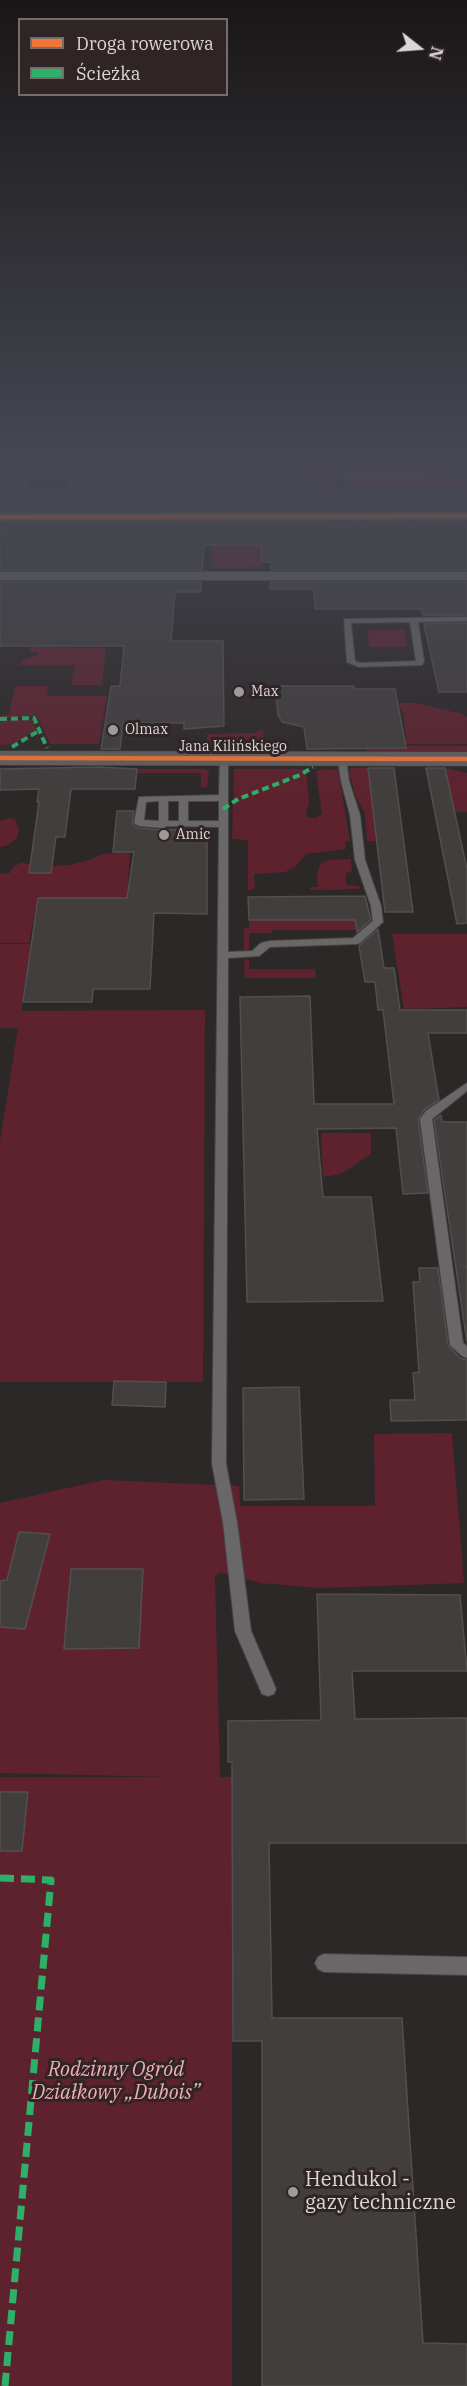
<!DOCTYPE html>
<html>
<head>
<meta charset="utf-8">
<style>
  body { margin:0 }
  #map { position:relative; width:467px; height:2386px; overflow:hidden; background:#2d2828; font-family:"IBM Plex Serif",serif }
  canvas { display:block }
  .legend { position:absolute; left:18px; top:18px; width:210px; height:78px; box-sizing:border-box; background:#302526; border:2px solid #756c6c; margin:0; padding:8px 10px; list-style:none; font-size:18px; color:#ddd6d6 }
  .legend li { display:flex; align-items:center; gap:12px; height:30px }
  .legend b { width:30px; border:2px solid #756c6c }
  .north { position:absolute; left:389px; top:18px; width:60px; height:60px; -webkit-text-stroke:4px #302526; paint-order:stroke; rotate:107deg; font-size:16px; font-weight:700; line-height:24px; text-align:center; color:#ddd6d6 }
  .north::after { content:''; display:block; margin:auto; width:21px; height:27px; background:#ddd6d6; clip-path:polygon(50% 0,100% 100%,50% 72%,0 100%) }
</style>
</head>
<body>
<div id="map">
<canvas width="467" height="2386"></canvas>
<ul class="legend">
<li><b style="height:8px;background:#f07635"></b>Droga rowerowa</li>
<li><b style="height:8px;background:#2db169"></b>Ścieżka</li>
</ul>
<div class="north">N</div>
</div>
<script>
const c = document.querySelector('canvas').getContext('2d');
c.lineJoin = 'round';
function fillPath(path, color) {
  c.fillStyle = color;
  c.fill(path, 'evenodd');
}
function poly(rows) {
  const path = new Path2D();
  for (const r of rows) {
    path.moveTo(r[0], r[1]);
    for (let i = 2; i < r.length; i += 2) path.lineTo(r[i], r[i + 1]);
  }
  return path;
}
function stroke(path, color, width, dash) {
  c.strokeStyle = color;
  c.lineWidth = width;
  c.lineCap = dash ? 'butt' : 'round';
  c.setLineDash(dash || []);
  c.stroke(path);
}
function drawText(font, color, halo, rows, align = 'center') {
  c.font = font + ' "IBM Plex Serif",serif';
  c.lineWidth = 6;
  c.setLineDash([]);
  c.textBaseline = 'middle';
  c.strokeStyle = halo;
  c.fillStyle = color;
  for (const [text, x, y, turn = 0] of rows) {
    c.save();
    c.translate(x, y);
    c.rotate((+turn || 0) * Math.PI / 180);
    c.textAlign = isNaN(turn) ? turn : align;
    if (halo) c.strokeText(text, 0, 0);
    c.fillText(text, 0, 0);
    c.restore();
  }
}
fillPath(poly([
  [305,463,335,463,336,489,284,488,300,465],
  [341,463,448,463,453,478,467,481,467,488,342,488],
  [211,545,261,545,262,567,212,568],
  [368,630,405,630,407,647,369,647],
  [30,647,106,648,102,685,71,685,75,665,20,665,22,660,37,656,37,652,29,652],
  [15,686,48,686,47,696,107,696,99,744,50,744,37,716,0,718,0,716,9,715],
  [397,703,416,703,463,714,467,717,467,744,362,744,362,738,406,738,403,712],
  [0,720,32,720,36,729,13,744,0,745],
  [263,729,264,742,206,743,208,734,253,733],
  [366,746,467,746,467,751,366,751],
  [351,768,368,768,376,841,367,841,365,814,357,799,349,774],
  [445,768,467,773,467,812,455,812],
  [137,769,204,769,209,770,207,787,201,788,201,773,136,773],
  [234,769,306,769,309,803,306,814,307,817,316,818,322,814,316,772,322,769,338,770,350,841,345,841,346,849,306,854,295,867,285,872,254,874,255,888,248,891,248,840,232,839],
  [10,818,16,820,19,831,17,838,8,845,0,847,0,821],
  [130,852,127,898,38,898,39,890,29,943,0,943,0,874,10,873,13,867,21,863,56,866,70,865,90,860,102,854],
  [351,859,352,872,346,873,346,885,359,886,360,889,310,890,310,887,318,887,317,873,321,863,330,860],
  [370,919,362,930,272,930,272,933,249,933,249,950,244,950,244,928,249,928,249,920],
  [392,934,467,934,467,1007,404,1009],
  [0,944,31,944,21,1011,205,1010,203,1382,0,1382,0,1142,18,1028,0,1028],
  [244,959,249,960,249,969,315,969,316,978,245,978],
  [321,1133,371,1133,371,1154,341,1174,323,1177],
  [452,1433,464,1583,319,1588,260,1583,220,1572,215,1576,220,1777,232,1777,232,2386,0,2386,0,1777,173,1777,0,1773,0,1503,104,1480,239,1486,240,1506,375,1506,374,1434]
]), '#5e222e');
fillPath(poly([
  [345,463,427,463,422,465,425,477,436,481,467,483,467,487,346,486]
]), '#863a48');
const building = poly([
  [8,463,31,463,25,489,66,489,69,483,110,482,116,463,304,463,305,489,467,489,467,510,0,511,0,493,8,463],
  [467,522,467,570,271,570,271,562,262,562,261,545,204,545,202,570,0,570,0,523,467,522],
  [0,582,201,582,201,592,175,592,171,641,223,641,224,726,184,729,184,723,123,723,120,749,101,749,111,686,120,686,124,646,0,646,0,582],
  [270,582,467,582,467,615,423,615,421,609,315,609,314,589,270,589,270,582],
  [467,623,467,692,439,692,424,624,467,623],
  [275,686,354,686,355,689,395,689,406,748,307,749,304,727,282,722,278,715,275,686],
  [98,767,137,769,135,789,71,789,65,837,56,837,51,873,29,873,39,802,37,802,39,789,0,790,0,769,98,767],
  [368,768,394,768,413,912,385,912,368,768],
  [426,768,445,768,467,869,467,923,457,924,426,768],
  [117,811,134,811,132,824,138,828,163,830,192,829,198,830,198,840,207,839,207,914,154,913,150,989,93,989,92,1002,23,1002,38,898,127,898,134,852,113,852,117,811],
  [365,896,371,920,357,932,355,920,249,920,248,897,365,896],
  [378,929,384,968,394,968,400,1010,467,1010,467,1033,428,1033,439,1100,425,1109,418,1119,428,1193,403,1194,396,1128,317,1129,323,1197,371,1197,383,1301,247,1302,240,997,310,996,314,1104,394,1104,383,1010,378,1010,375,982,365,982,359,946,378,929],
  [441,1115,442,1122,467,1122,467,1267,464,1267,467,1267,467,1343,434,1120,441,1115],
  [419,1268,438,1268,448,1345,460,1358,467,1360,467,1420,391,1421,390,1400,415,1400,413,1373,419,1372,413,1282,420,1282,419,1268],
  [114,1381,166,1382,165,1407,112,1405,114,1381],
  [299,1387,304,1499,244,1500,243,1388,299,1387],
  [19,1532,50,1534,25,1629,0,1627,0,1581,7,1580,19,1532],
  [71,1569,143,1569,139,1648,64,1649,71,1569],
  [317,1594,460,1595,467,1671,352,1671,355,1719,467,1718,467,1843,269,1843,272,2018,402,2018,423,2343,467,2344,467,2386,262,2386,262,2041,233,2041,232,1762,228,1762,228,1721,321,1720,317,1594],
  [0,1792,28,1792,22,1851,0,1851,0,1792]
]);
fillPath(building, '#423e3e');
stroke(building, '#534f4f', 1.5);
const lane = poly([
  [467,617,467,621,418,622,424,661,422,665,359,667,347,662,344,619,467,617],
  [410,622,416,661,360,663,355,661,351,623,410,622],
  [224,756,228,759,228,952,252,951,261,943,270,941,353,938,373,921,371,906,355,860,350,815,341,781,338,759,342,756,346,759,349,781,360,815,365,860,381,906,383,922,360,943,356,944,270,947,259,956,228,958,226,1464,237,1522,251,1631,276,1689,274,1694,268,1696,262,1694,235,1631,223,1522,212,1464,219,827,167,826,163,828,139,826,134,823,139,797,219,795,220,759,224,756],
  [159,801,159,821,144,820,146,802,159,801],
  [168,801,179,801,179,821,168,821,168,801],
  [188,801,219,801,219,821,188,821,188,801],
  [467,1083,467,1091,432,1119,463,1343,467,1346,467,1358,462,1356,450,1345,420,1119,426,1111,467,1083],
  [324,1954,467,1957,467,1975,324,1972,318,1969,315,1963,318,1957,324,1954]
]);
const street = poly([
  [467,512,467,520,0,521,0,513,467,512],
  [0,572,467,572,467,580,0,580,0,572]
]);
const secondary = poly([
  [0,751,467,752,467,766,0,765,0,751]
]);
stroke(lane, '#484545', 2);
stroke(street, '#484545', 2);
stroke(secondary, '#484545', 1);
fillPath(lane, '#696767');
fillPath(street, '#696767');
fillPath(secondary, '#635f5f');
stroke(poly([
  [0,755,467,757]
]), '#686464', 1.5);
stroke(poly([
  [0,719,34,718,47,748],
  [12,747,40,730],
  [223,809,238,799,300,775,313,767]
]), '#2db169', 4, [7, 4]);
stroke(poly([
  [0,1878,51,1880,5,2386]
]), '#2db169', 7, [14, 7]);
stroke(poly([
  [0,517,467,516]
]), '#f07635', 4);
stroke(poly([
  [0,758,467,759]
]), '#f07635', 4.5);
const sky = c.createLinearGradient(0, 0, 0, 797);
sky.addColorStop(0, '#191616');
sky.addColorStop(0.58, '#464853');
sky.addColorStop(1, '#46485300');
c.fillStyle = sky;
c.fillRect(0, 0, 467, 797);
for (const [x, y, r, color] of [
  [239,692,6,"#9f9999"],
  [113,730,6,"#9f9999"],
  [164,835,6,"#9f9999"],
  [293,2192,6,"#9f9999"]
]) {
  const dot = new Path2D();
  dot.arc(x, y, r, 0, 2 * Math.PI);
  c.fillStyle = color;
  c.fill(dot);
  stroke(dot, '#302526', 2);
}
drawText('14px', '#ddd6d6', '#302526', [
  ["Max",251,692],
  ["Olmax",125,730],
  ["Amic",176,835]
], 'left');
drawText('14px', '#ddd6d6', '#302526', [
  ["Jana Kilińskiego",233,747]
]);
drawText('italic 20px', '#f5abb3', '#302526', [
  ["Rodzinny Ogród",116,2070],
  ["Działkowy „Dubois”",116,2093]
]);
drawText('20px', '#ddd6d6', '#302526', [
  ["Hendukol -",305,2180],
  ["gazy techniczne",305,2203]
], 'left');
</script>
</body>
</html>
